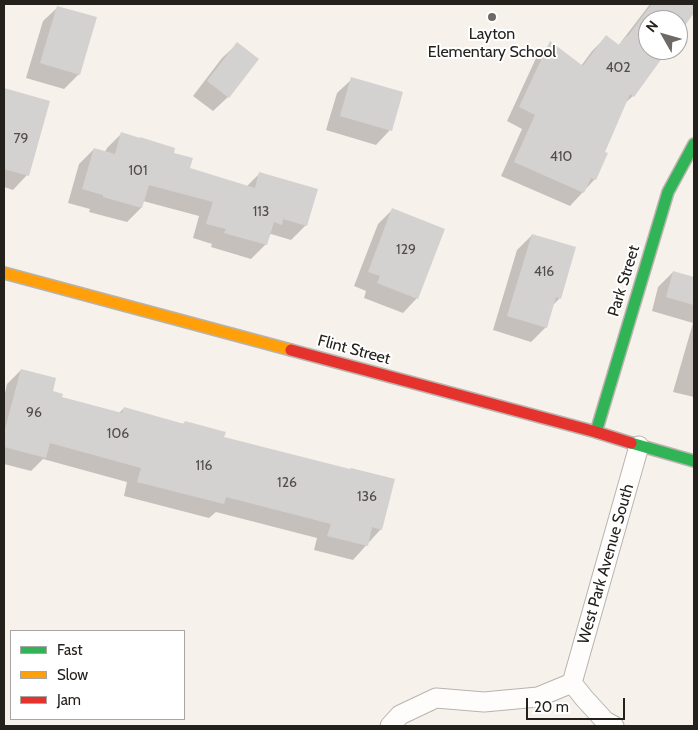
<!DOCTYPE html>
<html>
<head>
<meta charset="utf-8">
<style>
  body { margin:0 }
  #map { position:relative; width:698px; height:730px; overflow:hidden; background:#f7f1eb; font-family:Cabin,sans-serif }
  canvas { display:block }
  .frame { position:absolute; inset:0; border:5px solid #24201c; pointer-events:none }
  .legend { position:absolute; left:10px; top:630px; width:175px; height:90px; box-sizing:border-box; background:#fff; border:1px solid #a7a6a4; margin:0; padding:6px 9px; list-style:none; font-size:15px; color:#24201c }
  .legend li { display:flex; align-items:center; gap:10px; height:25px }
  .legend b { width:25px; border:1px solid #a7a6a4 }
  .north { position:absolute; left:638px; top:10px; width:50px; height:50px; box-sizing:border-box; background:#fff; border:1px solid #a7a6a4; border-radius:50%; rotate:308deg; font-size:14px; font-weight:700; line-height:20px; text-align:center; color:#24201c }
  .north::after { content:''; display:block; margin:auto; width:18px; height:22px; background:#6e6964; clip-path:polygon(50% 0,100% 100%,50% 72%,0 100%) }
  .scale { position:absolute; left:526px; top:698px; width:99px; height:22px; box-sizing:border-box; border:2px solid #24201c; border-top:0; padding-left:6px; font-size:15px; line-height:18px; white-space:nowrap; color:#24201c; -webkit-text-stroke:4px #fff; paint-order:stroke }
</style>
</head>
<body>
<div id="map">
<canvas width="698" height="730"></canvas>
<div class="frame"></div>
<ul class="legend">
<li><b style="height:6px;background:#30b455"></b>Fast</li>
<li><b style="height:6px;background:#ff9f0a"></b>Slow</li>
<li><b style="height:6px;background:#e5322d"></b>Jam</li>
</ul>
<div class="north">N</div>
<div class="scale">20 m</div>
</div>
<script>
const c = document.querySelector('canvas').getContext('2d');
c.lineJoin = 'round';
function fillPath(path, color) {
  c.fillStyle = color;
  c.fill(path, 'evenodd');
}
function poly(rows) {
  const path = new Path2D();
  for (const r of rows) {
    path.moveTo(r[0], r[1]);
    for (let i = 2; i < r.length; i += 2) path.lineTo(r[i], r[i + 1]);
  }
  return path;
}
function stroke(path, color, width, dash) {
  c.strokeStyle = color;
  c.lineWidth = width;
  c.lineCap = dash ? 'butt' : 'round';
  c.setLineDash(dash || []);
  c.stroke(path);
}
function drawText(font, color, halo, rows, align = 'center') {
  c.font = font + ' Cabin,sans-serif';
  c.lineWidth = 4;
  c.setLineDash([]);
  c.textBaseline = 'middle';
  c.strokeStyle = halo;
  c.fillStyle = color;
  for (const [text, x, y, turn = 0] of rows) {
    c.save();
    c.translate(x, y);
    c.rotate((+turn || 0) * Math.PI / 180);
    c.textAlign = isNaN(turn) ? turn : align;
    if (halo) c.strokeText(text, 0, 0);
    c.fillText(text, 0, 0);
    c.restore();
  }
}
fillPath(poly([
  [650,4,694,4,694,12,678,34,678,20,648,20,648,50,666,50,633,96,623,105,604,152,595,179,570,206,501,176,522,129,507,121,537,56,551,43,581,66,592,51,606,37,618,46],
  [58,7,79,74,64,89,26,78,43,21],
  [237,44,228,97,213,111,193,96,222,58],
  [352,79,390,130,376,145,326,130,337,93],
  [4,89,48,101,27,175,13,190,4,187],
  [121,134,172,154,189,169,247,186,260,173,306,225,291,240,271,234,268,237,266,244,251,259,211,247,212,244,193,238,199,216,143,201,141,208,127,222,89,212,90,209,68,203,79,164,94,149,105,152,107,148],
  [392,210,417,298,403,313,364,298,366,291,354,286,378,224],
  [532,235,560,298,552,306,546,327,531,342,493,330,517,250],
  [673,272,694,278,694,397,673,392,693,323,652,311,658,287],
  [21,370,61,398,119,413,124,408,183,424,185,422,223,438,381,529,353,560,314,550,317,538,216,512,209,518,124,496,127,482,43,459,31,471,4,464,4,398,7,384]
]), '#0003');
fillPath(poly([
  [652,4,694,4,694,13,678,35,678,20,648,20,648,50,668,50,634,97,630,94,605,152,608,153,596,180,591,178,584,193,514,162,535,115,519,107,550,41,583,66,606,35,619,45,627,36,628,36],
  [57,6,97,17,80,75,40,63],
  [237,42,259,59,229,98,207,81],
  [351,77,403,92,392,131,340,116],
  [4,88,50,101,29,176,4,169],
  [121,132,140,138,140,137,175,148,174,153,193,158,190,168,255,188,259,172,318,189,307,226,283,219,282,225,274,222,267,245,224,233,226,229,206,224,213,202,149,185,142,208,103,197,103,195,82,189,94,148,115,154],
  [392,208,445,229,418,299,377,283,380,276,368,272],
  [532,234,576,247,561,299,556,297,547,328,507,316],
  [673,271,694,277,694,305,666,297],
  [21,369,56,378,53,391,63,394,62,397,122,413,124,407,184,424,185,421,226,432,224,437,350,469,351,468,395,479,382,530,372,527,368,546,327,536,331,524,226,497,224,504,137,482,141,468,50,443,46,458,4,447,4,433]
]), '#d4d1d1');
const lane = poly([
  [572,683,639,446],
  [572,683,584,698,605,721,614,726],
  [390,726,400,715,436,698,484,702,538,697,572,683]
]);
const fast = poly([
  [596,432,668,192,694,144],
  [631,443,694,461]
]);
const slow = poly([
  [4,273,291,350]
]);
const jam = poly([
  [291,350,596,432,631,443]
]);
stroke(lane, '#b8b3ae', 21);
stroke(fast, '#b8b3ae', 14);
stroke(slow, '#b8b3ae', 14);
stroke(jam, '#b8b3ae', 14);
stroke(lane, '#fefdfc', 19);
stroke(fast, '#30b455', 11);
stroke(slow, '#ff9f0a', 11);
stroke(jam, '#e5322d', 11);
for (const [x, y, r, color] of [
  [492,17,5,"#6e6964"]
]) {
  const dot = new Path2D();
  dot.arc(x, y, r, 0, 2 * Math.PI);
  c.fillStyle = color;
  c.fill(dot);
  stroke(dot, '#fff', 2);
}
drawText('14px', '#504c49', null, [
  ["402",618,68],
  ["79",21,139],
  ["410",561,157],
  ["101",138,171],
  ["113",261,212],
  ["129",406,250],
  ["416",544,272],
  ["96",34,413],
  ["106",118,434],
  ["116",204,466],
  ["126",287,483],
  ["136",367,497]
]);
drawText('16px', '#24201c', '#fff', [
  ["Layton",492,34],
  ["Elementary School",492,52]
]);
drawText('16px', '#24201c', '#fff', [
  ["Park Street",624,281,-73],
  ["Flint Street",354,350,15],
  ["West Park Avenue South",606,564,-74]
]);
</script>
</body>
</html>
